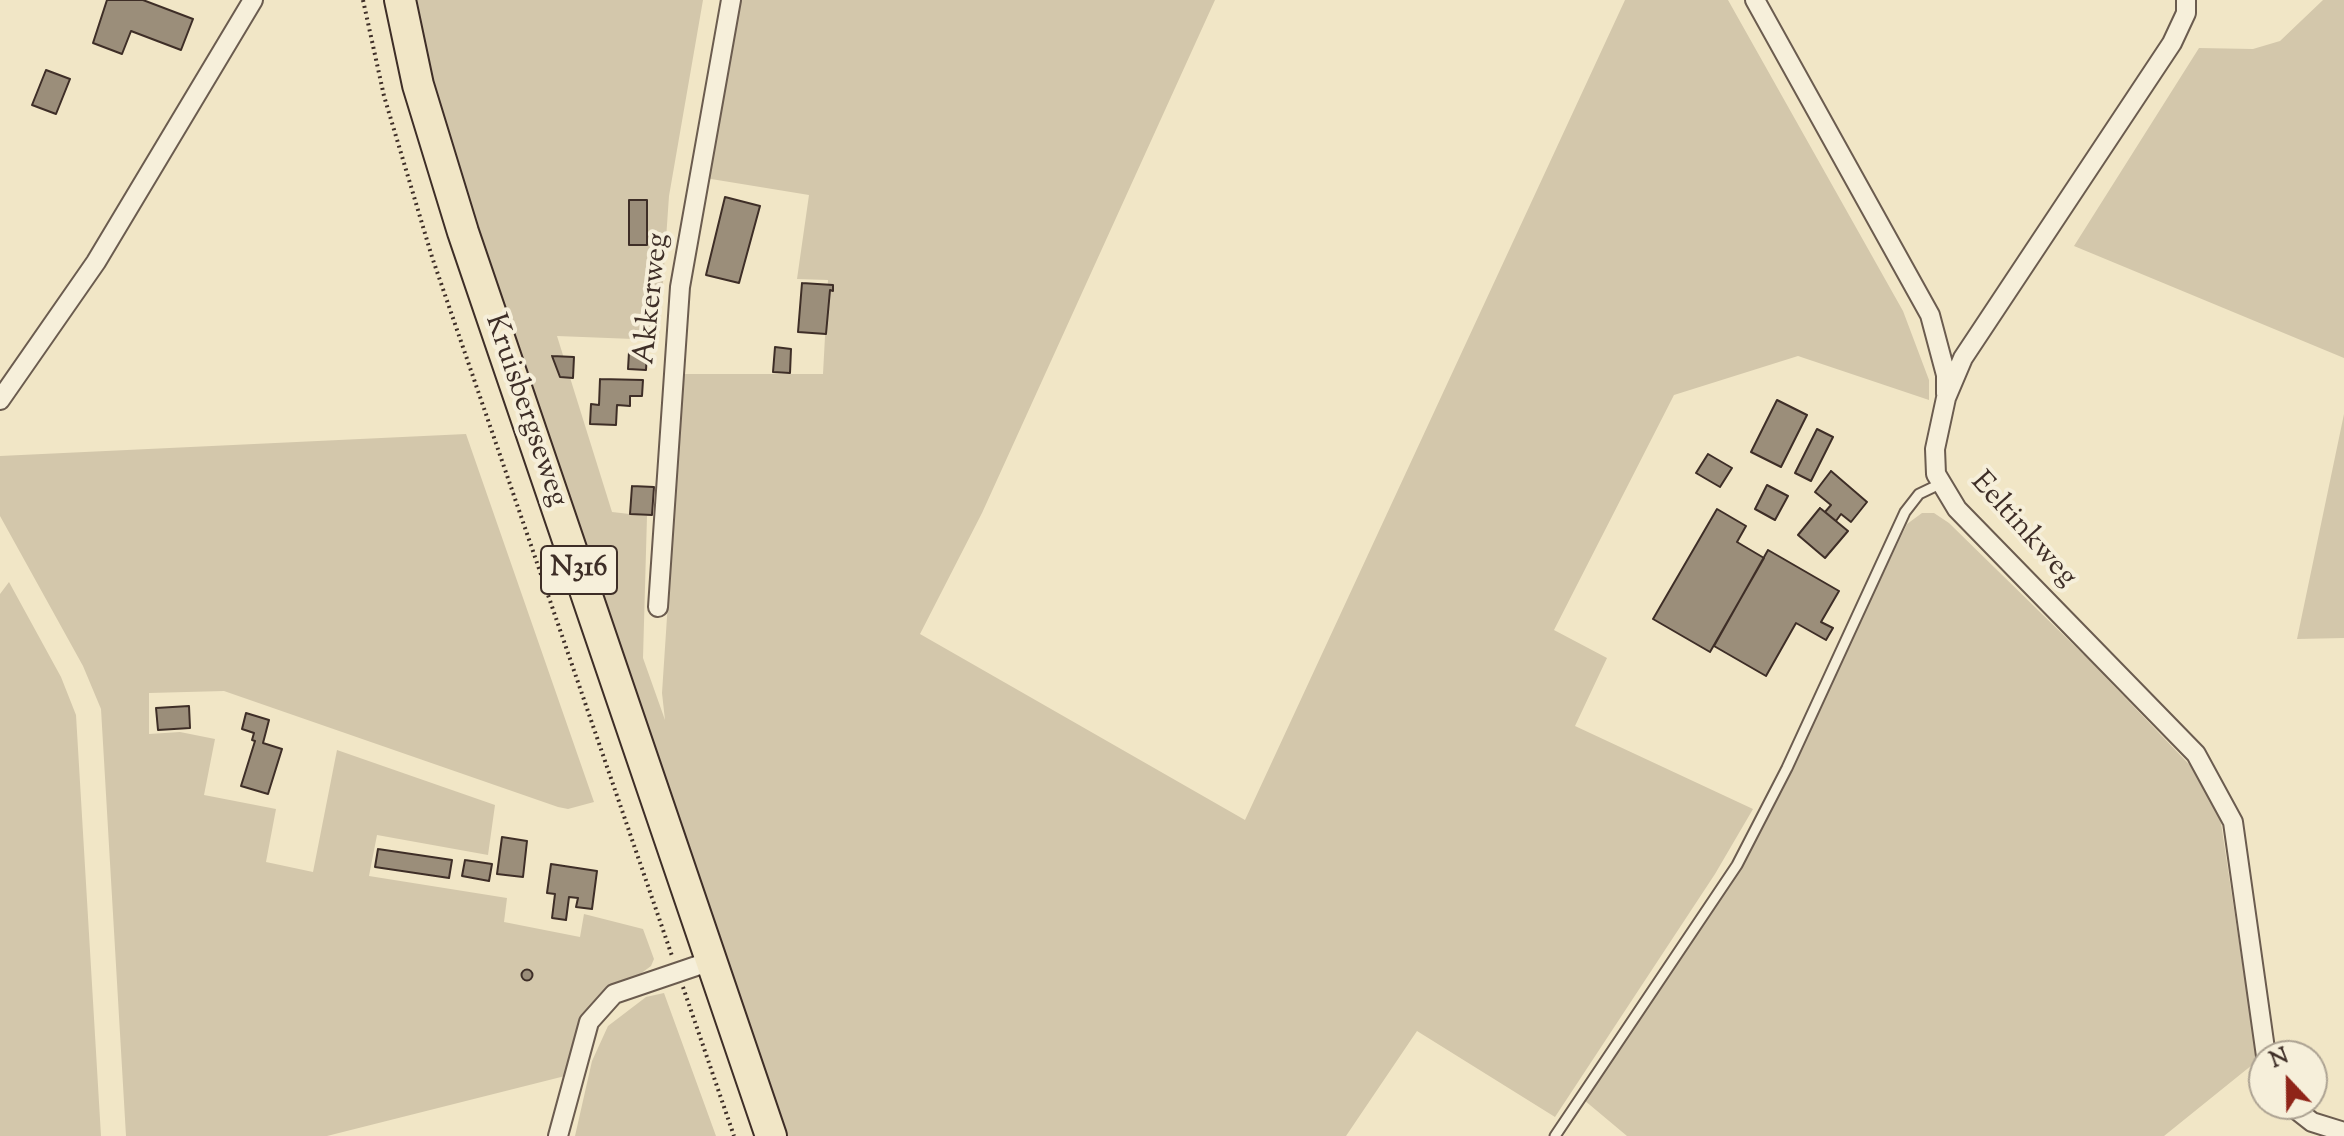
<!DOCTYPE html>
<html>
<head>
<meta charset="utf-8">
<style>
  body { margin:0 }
  #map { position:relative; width:2344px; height:1136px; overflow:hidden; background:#f1e6c6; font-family:"Sorts Mill Goudy",serif }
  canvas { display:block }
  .north { position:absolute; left:2248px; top:1040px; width:80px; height:80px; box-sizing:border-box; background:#f6efda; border:2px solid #aca292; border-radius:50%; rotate:338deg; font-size:22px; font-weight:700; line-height:32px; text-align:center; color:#3e2e27 }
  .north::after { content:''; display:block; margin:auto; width:28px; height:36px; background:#8f2418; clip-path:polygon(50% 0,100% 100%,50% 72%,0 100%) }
</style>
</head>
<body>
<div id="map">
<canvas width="2344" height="1136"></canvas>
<div class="north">N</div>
</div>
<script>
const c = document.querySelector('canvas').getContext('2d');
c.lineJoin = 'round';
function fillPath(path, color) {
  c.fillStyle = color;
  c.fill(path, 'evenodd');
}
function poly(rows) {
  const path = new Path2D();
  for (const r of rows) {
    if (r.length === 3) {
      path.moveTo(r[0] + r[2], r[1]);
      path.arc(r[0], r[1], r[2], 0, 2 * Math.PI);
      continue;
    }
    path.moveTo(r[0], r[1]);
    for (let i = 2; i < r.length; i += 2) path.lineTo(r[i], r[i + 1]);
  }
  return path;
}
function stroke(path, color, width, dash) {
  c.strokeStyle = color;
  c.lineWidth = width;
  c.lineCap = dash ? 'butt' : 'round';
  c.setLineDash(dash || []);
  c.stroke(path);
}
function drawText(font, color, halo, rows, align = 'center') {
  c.font = font + ' "Sorts Mill Goudy",serif';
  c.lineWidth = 8;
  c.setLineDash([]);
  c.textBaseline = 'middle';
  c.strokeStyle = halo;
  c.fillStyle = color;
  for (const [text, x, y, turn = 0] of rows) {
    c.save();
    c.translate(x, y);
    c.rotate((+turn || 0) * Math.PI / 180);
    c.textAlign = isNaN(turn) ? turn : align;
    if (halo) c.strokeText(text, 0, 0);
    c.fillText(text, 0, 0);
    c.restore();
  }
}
fillPath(poly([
  [411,0,703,0,669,196,659,340,557,336,612,512,647,516,643,658,665,720,662,693,683,374,823,374,828,280,797,279,809,195,699,177,732,0,1215,0,982,513,920,634,1245,820,1625,0,1728,0,1903,311,1929,380,1929,400,1798,356,1674,395,1554,630,1607,658,1575,726,1753,809,1715,874,1555,1117,1417,1031,1346,1136,783,1136,447,149],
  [2323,0,2344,0,2344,358,2074,246,2199,48,2253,49,2280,41],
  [2344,414,2344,638,2297,639],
  [466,434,594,802,568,809,558,807,224,691,149,693,149,734,180,732,215,739,204,795,276,809,266,862,313,872,337,750,495,805,488,855,377,835,369,876,507,898,504,922,580,937,584,914,643,929,654,959,651,966,605,1000,580,1033,565,1076,327,1136,126,1136,101,709,83,666,0,516,0,456],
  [1922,513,1934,513,1949,523,2089,660,2206,782,2221,823,2257,1061,2164,1136,1627,1136,1584,1100,1721,899,1761,828,1907,524],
  [9,582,61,677,76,715,101,1136,0,1136,0,594],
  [664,993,716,1136,575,1136,592,1061,608,1026,646,997]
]), '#d3c7ab');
const building = poly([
  [107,0,143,0,193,19,181,50,131,31,122,54,93,43,107,0],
  [46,70,70,79,56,114,32,105,46,70],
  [725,197,760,206,739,283,706,275,725,197],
  [629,200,647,200,647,245,629,245,629,200],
  [802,283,833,285,833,291,830,290,826,334,798,332,802,283],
  [775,347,791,349,790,373,773,372,775,347],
  [629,352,647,353,646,370,628,369,629,352],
  [552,356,574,357,573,378,560,377,552,356],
  [600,379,643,380,642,396,630,396,630,406,617,405,616,425,590,424,591,404,599,405,600,379],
  [1777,400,1807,415,1781,467,1751,452,1777,400],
  [1817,429,1833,437,1811,481,1795,473,1817,429],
  [1708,454,1732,468,1720,487,1696,473,1708,454],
  [1831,471,1867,502,1851,522,1841,514,1836,521,1825,512,1831,505,1815,492,1831,471],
  [1767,485,1788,496,1775,520,1755,509,1767,485],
  [632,486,654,487,652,515,630,514,632,486],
  [1820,508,1848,531,1825,558,1798,535,1820,508],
  [1717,509,1746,526,1737,542,1764,558,1710,652,1653,619,1717,509],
  [1768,550,1839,591,1821,622,1833,628,1826,640,1796,623,1766,676,1714,646,1768,550],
  [189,706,190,728,158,730,156,708,189,706],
  [246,713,269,720,263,743,282,749,268,794,241,786,255,741,252,740,254,733,242,729,246,713],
  [502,837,527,841,523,877,497,874,502,837],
  [378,849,452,860,449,878,375,867,378,849],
  [465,860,492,864,489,881,462,876,465,860],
  [551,864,597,871,592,909,576,907,578,898,569,897,566,920,552,918,555,894,547,893,551,864],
  [527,975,5.5]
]);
fillPath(building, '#9b8e7a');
stroke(building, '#3e2e27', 2);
const lane = poly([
  [1555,1136,1737,865,1787,768,1905,512,1919,494,1942,483]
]);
const street = poly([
  [1755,0,1930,315,1946,375,1946,394],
  [2186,0,2186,13,2172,43,1963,358,1946,398,1935,449,1936,474,1957,509,2196,754,2233,822,2266,1056],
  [0,400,96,262,253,0],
  [658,607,680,287,731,0],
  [2289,1104,2312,1122,2344,1132],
  [558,1136,589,1022,614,994,711,961]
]);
const primary = poly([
  [400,0,418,85,463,232,771,1136]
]);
stroke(lane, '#6b5c4f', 13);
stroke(street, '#6b5c4f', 22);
stroke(primary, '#3e2e27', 34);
stroke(poly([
  [363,0,384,96,432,257,672,956],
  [683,987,734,1136]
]), '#3e2e27', 4, [2, 4]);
stroke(lane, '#f6efda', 9);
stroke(street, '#f6efda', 18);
stroke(primary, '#f1e6c6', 30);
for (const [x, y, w] of [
  [579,570,76]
]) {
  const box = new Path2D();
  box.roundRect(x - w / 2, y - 24, w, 48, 6);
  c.fillStyle = '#f6efda';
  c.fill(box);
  stroke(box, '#3e2e27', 2);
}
drawText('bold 28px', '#3e2e27', null, [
  ["N316",579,570]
]);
drawText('30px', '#3e2e27', '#f6efda', [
  ["Akkerweg",654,299,-84],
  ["Kruisbergseweg",524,411,71],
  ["Eeltinkweg",2022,531,48]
]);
</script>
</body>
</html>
